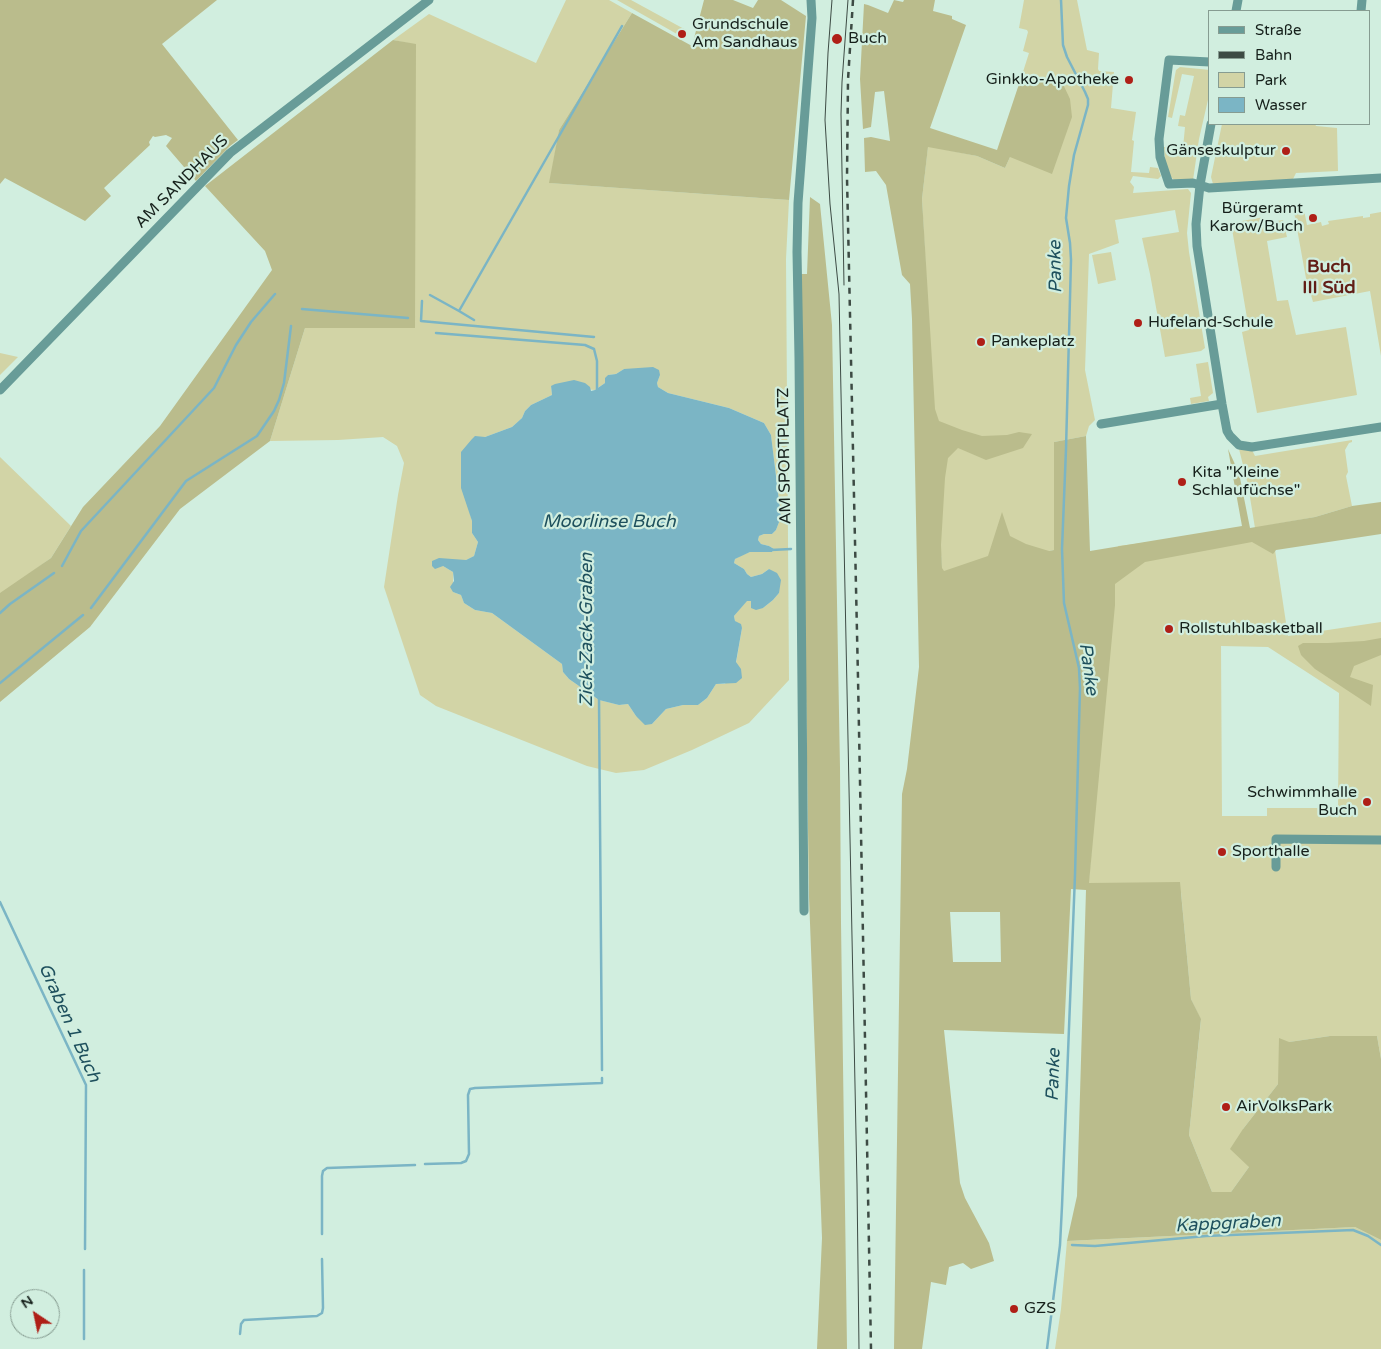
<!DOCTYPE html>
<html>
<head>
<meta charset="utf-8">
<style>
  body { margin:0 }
  #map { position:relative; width:1381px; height:1349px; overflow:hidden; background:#d1eedf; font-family:"Varela Round",sans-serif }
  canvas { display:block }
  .legend { position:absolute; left:1208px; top:10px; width:162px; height:115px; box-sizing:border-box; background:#d1eedf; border:1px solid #869c91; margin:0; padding:6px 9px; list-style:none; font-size:15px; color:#16201b }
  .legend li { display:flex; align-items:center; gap:10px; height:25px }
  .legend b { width:25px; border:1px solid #869c91 }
  .north { position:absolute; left:10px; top:1289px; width:50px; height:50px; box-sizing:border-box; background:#d1eedf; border:1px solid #869c91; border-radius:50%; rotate:326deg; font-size:14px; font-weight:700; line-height:20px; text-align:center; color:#16201b }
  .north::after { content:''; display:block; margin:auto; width:18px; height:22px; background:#af1f17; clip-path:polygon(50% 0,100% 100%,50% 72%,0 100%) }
</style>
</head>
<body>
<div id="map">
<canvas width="1381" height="1349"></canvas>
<ul class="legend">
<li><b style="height:6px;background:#689c98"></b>Straße</li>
<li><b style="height:6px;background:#3d4b44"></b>Bahn</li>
<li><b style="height:14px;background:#d2d4a6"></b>Park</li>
<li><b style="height:14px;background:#7bb5c5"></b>Wasser</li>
</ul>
<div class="north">N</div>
</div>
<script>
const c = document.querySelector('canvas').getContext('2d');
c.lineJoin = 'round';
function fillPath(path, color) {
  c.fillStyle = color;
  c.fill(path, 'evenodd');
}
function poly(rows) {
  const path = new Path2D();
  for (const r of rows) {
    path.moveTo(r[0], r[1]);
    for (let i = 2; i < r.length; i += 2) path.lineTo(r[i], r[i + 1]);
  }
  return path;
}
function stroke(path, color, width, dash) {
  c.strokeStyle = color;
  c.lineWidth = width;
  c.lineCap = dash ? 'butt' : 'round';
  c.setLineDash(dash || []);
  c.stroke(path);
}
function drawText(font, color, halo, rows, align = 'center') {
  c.font = font + ' "Varela Round",sans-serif';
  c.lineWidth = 4.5;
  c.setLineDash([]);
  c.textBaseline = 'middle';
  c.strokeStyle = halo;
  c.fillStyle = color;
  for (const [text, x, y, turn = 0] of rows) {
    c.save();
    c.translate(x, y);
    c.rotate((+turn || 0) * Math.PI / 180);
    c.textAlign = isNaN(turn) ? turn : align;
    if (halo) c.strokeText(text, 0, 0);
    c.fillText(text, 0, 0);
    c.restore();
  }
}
fillPath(poly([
  [566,0,609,0,632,13,559,130,550,183,789,200,786,259,789,680,749,723,692,750,644,770,616,773,587,766,436,706,420,695,384,587,398,495,404,463,397,446,383,437,338,440,270,441,305,328,416,45,393,40,429,14,536,63],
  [624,369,630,369,660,375,657,383,658,387,668,393,729,408,764,423,771,435,781,517,776,530,772,534,764,534,759,536,758,540,761,544,769,546,774,549,772,552,750,552,742,555,735,559,734,563,744,569,747,574,751,577,762,574,769,569,779,593,773,600,763,608,751,601,747,600,734,616,735,621,742,628,736,663,725,684,716,684,707,698,698,705,683,705,666,709,652,724,636,716,628,704,619,705,599,700,569,679,563,672,562,664,492,613,475,610,464,603,461,595,453,592,453,572,443,566,453,560,466,560,474,556,478,542,472,533,472,521,468,506,485,437,512,427,522,418,525,411,531,405,552,395,551,386,595,390,605,383,608,375,616,374],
  [617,0,631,0,686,30,684,38],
  [1024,0,1077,0,1087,50,1099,53,1098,69,1099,71,1114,72,1111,108,1136,112,1132,140,1134,141,1131,172,1149,173,1150,167,1158,168,1161,176,1158,179,1133,176,1130,182,1134,187,1133,193,1188,189,1191,193,1187,233,1189,252,1205,348,1201,351,1165,357,1150,274,1142,238,1179,232,1175,210,1115,220,1119,243,1089,254,1085,370,1095,420,1089,426,1086,436,1054,442,1054,550,942,572,922,199,928,146,977,156,1005,168,1010,157,1061,80,1022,75,1029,53,1023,51,1028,32,1027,30,1019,28],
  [1180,67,1210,70,1210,91,1199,139,1193,180,1175,181,1169,175,1165,160,1164,147,1183,148,1185,127,1178,126,1180,115,1185,116,1194,76,1182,74,1172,118,1168,117,1175,75,1176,70],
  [1222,124,1315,124,1316,126,1337,128,1338,171,1296,173,1293,179,1213,184,1211,177],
  [1304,210,1307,225,1321,222,1322,226,1329,224,1328,221,1363,216,1363,218,1370,217,1370,214,1381,212,1381,356,1370,291,1313,302,1311,295,1309,295,1294,212],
  [1264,217,1265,223,1283,220,1287,237,1267,241,1277,301,1288,300,1296,335,1346,327,1357,395,1257,413,1242,332,1249,330,1231,223],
  [1111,252,1116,280,1098,284,1092,255],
  [0,353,18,357,0,375],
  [1208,362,1213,393,1208,397,1209,401,1191,404,1190,398,1201,396,1196,364],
  [1352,440,1352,442,1349,443,1345,450,1348,472,1346,476,1352,506,1315,517,1255,528,1248,485,1239,449,1252,450,1255,456],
  [0,457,71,526,51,558,0,595],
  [1242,531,1275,550,1288,636,1381,622,1381,1059,1377,1036,1330,1036,1289,1042,1278,1084,1243,1129,1249,1167,1231,1192,1212,1192,1189,1135,1201,1020,1191,999,1181,892,1088,890,1118,546],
  [1221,646,1268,647,1339,693,1338,808,1267,808,1267,816,1222,816],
  [1355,1227,1381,1240,1381,1349,1055,1349,1061,1309,1067,1241]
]), '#d2d4a6');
fillPath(poly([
  [0,0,217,0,162,44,238,140,230,146,196,181,166,146,172,138,166,135,155,137,153,136,149,142,150,145,104,188,111,196,85,221,5,178,0,184],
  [704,0,733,0,753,8,758,0,781,0,806,16,789,200,549,183,559,130,632,13,692,46],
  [894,0,903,2,904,0,935,0,933,11,952,16,952,19,966,25,930,128,997,150,1022,75,1061,80,1070,99,1072,117,1052,174,1010,157,1005,168,977,156,928,147,922,199,935,409,939,421,962,430,982,436,1007,435,1019,432,1032,434,1023,448,986,460,958,448,948,458,945,478,941,545,942,568,944,571,988,556,1002,512,1010,536,1026,544,1049,551,1054,550,1054,442,1086,436,1090,551,1242,526,1228,449,1239,473,1250,528,1315,517,1352,506,1381,502,1381,534,1276,550,1273,554,1252,542,1145,562,1115,584,1115,605,1089,883,1180,882,1191,999,1201,1019,1189,1135,1212,1192,1231,1192,1249,1167,1230,1149,1243,1129,1278,1084,1279,1038,1289,1042,1330,1036,1377,1036,1381,1059,1381,1240,1355,1227,1067,1241,1077,1196,1086,890,1071,889,1064,1034,944,1030,960,1183,965,1198,989,1243,994,1261,971,1269,963,1263,949,1267,946,1285,931,1282,922,1349,894,1349,902,794,907,769,919,667,912,319,910,284,902,275,886,185,876,171,865,172,864,138,871,137,890,141,884,91,875,92,871,127,863,129,860,79,864,4,868,5,888,13],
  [1000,912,1001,962,953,962,950,912],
  [393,40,416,44,415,328,305,328,270,441,180,509,90,627,0,702,0,593,51,558,83,507,160,426,272,270,265,251,205,186],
  [810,197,820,204,832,325,840,768,841,923,847,1349,817,1349,822,1238,809,897,800,274,807,274],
  [1381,638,1381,655,1354,666,1350,677,1373,685,1371,706,1315,669,1301,655,1298,646,1303,643,1328,643,1364,641]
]), '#babc8c');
fillPath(poly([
  [653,367,659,370,660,375,657,383,658,387,668,393,729,408,764,423,771,435,781,517,776,530,772,534,764,534,759,536,758,540,761,544,769,546,774,549,772,552,750,552,735,559,734,563,744,569,747,574,751,577,762,574,769,569,777,573,781,580,779,593,773,600,763,608,756,610,751,608,751,601,747,601,734,616,735,621,741,624,742,628,736,662,741,669,742,678,736,683,716,684,707,698,698,705,683,705,666,709,652,724,645,725,636,716,628,704,619,705,599,700,569,679,563,672,562,664,492,613,475,610,464,603,461,595,453,592,450,587,454,581,453,572,443,566,435,569,432,566,432,561,439,558,466,560,474,556,478,542,472,533,472,521,461,488,461,452,472,439,475,436,485,437,512,427,522,418,525,411,531,405,552,395,551,386,555,384,574,380,585,383,590,387,591,391,595,390,605,383,605,378,608,375,616,374,624,369]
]), '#7bb5c5');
stroke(poly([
  [430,295,459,311,622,26],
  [422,301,421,321,594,337],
  [302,309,408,318],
  [459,311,474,320],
  [436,333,585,345,594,349,597,361,597,390],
  [771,550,791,549],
  [62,566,81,531,214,388,236,345,251,322,275,294],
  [91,608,186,481,257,436,274,411,279,400,284,383,291,326],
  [0,613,10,604,54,573],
  [0,683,83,615],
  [599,698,602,1070],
  [0,902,86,1085,85,1249],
  [425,1164,461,1163,466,1161,469,1154,468,1095,470,1089,475,1088,602,1083,602,1078],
  [322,1234,322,1176,323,1171,327,1168,415,1165],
  [1072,1245,1095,1246,1206,1236,1353,1230,1368,1236,1381,1245],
  [84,1270,84,1339],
  [240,1334,241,1324,244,1320,317,1316,322,1313,323,1308,322,1259],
  [1047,1349,1060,1245,1062,1206,1075,875,1080,688,1079,668,1064,603,1062,549,1066,449,1071,260,1070,243,1066,218,1069,186,1074,155,1088,105,1088,99,1085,92,1067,57,1063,45,1061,0]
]), '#7bb5c5', 2.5);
stroke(poly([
  [1236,11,1238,0],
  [1361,11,1362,0],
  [1210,62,1169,60,1159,139,1160,157,1169,184,1193,183,1209,188,1381,178],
  [1211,124,1200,185,1196,224,1197,246,1222,404,1227,431,1230,436,1239,445,1252,447,1381,427],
  [0,390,230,153,429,0],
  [1101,424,1222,404],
  [1276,867,1276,839,1381,840],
  [804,911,799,358,797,252,798,203,812,18,811,0]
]), '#689c98', 9);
stroke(poly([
  [832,0,828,53,825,120,830,204,839,294,857,1184,859,1349],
  [844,285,841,114,842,82,848,0]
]), '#3d4b44', 1);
stroke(poly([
  [853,0,848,80,847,178,858,678,871,1349]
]), '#3d4b44', 2.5, [6, 6]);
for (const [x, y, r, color] of [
  [682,34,5,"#af1f17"],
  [837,39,6,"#af1f17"],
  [1129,80,5,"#af1f17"],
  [1286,151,5,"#af1f17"],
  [1313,218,5,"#af1f17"],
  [1138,323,5,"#af1f17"],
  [981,342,5,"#af1f17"],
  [1182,482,5,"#af1f17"],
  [1169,629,5,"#af1f17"],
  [1367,802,5,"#af1f17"],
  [1222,852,5,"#af1f17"],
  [1226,1107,5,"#af1f17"],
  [1014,1309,5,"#af1f17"]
]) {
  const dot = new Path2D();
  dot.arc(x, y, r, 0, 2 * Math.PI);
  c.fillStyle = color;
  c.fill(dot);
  stroke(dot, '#d1eedf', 2);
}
drawText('16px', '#16201b', '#d1eedf', [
  ["Grundschule",692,25],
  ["Am Sandhaus",692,43],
  ["Buch",848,39],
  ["Ginkko-Apotheke",1119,80,"right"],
  ["Gänseskulptur",1276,151,"right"],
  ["Bürgeramt",1303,209,"right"],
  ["Karow/Buch",1303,227,"right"],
  ["Hufeland-Schule",1148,323],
  ["Pankeplatz",991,342],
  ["Kita \"Kleine",1192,473],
  ["Schlaufüchse\"",1192,491],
  ["Rollstuhlbasketball",1179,629],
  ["Schwimmhalle",1357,793,"right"],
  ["Buch",1357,811,"right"],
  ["Sporthalle",1232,852],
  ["AirVolksPark",1236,1107],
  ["GZS",1024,1309]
], 'left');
drawText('16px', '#16201b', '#d1eedf', [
  ["AM SANDHAUS",182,182,-45],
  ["AM SPORTPLATZ",785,456,-91]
]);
drawText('italic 18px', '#1e505d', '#d1eedf', [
  ["Panke",1056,267,-91],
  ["Moorlinse Buch",609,522],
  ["Zick-Zack-Graben",587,630,-90],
  ["Panke",1088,669,82],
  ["Graben 1 Buch",69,1023,66],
  ["Panke",1054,1075,-88],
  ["Kappgraben",1228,1224,-3]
]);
drawText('bold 18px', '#611d16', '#d1eedf', [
  ["Buch",1329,267],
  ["III Süd",1329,288]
]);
</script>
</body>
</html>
